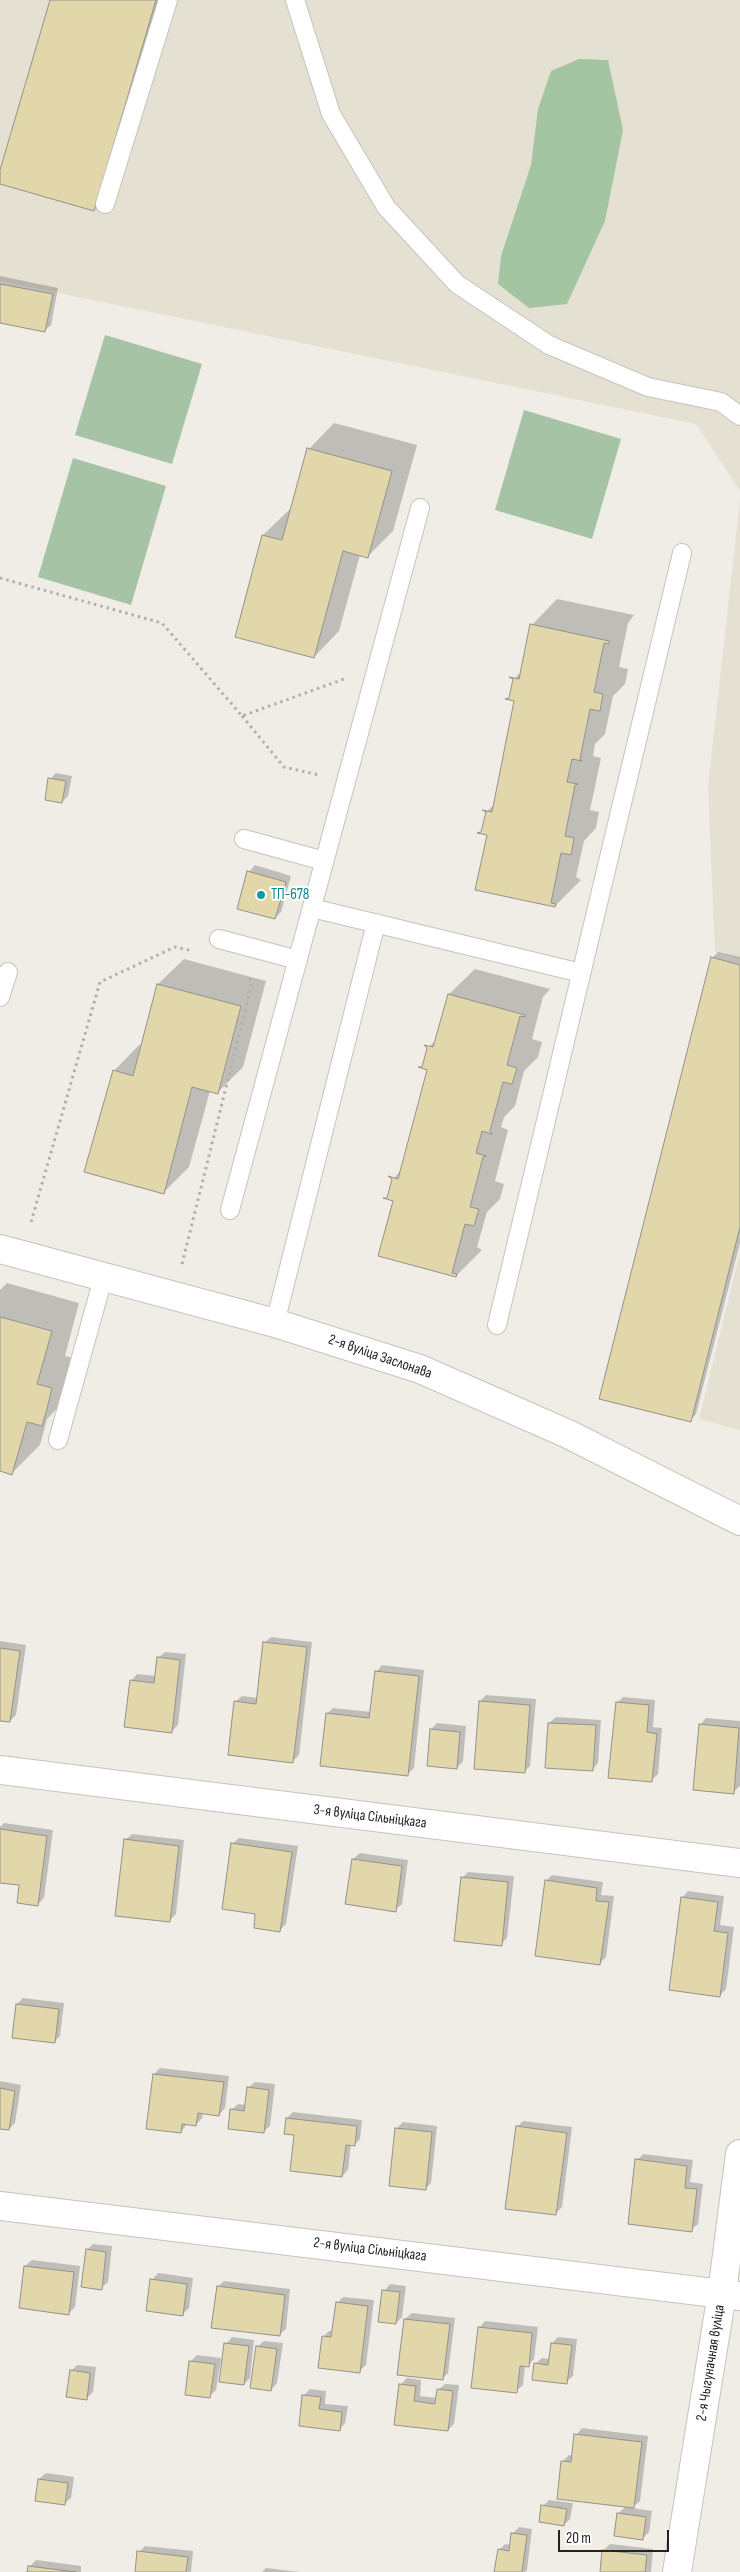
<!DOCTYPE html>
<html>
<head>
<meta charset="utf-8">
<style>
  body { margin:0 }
  #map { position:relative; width:740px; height:2572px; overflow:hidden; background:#efede6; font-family:"Sofia Sans Condensed",sans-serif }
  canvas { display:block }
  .scale { position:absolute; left:558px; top:2530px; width:111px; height:22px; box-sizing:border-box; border:2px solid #232220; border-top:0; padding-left:6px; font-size:15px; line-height:18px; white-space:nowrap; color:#232220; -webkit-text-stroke:4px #fff; paint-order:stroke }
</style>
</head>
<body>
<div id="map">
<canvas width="740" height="2572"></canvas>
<div class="scale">20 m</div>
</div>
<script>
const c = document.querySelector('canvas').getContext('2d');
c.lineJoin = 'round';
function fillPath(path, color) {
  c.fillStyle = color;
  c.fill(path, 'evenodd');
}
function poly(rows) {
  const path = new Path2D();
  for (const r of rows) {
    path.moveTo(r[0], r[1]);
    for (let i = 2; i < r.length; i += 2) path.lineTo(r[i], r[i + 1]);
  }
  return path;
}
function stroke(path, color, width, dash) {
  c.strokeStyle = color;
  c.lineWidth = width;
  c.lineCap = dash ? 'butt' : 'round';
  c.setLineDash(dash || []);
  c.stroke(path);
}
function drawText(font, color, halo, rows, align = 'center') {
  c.font = font + ' "Sofia Sans Condensed",sans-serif';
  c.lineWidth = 4;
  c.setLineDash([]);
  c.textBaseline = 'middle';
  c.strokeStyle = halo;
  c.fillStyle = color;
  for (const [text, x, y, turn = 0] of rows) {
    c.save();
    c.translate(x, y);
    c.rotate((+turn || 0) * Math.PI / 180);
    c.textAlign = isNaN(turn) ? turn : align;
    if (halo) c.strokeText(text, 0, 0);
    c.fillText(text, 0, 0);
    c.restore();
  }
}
fillPath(poly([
  [0,0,740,0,740,491,696,424,0,281],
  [740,500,740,959,715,952,708,786],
  [740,1252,740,1430,699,1419]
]), '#e4e1d2');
fillPath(poly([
  [105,335,202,364,172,464,75,435],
  [524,410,621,439,592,539,495,510],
  [73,458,166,486,131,605,38,577]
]), '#a7c3a6');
fillPath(poly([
  [579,59,608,60,623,130,605,221,567,304,529,308,498,284,501,256,531,165,538,109,551,71]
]), '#a4c5a2');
fillPath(poly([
  [51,0,160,0,100,204,94,210,0,182,0,174],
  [0,276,58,288,51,325,44,331,0,322],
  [334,423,417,445,393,531,367,557,360,555,339,631,314,657,263,535,289,510,292,510,309,449],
  [557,599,634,615,628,623,619,667,628,669,625,684,613,696,605,734,595,744,593,756,601,758,590,810,599,812,596,828,584,841,576,877,581,880,555,906,477,889,489,834,487,811,495,804,516,700,515,678,522,671,532,625],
  [56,773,72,776,68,796,62,802,50,779],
  [255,865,291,876,281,912,275,918,249,872],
  [718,952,740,957,740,1243,696,1414,690,1421,712,958],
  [184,959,266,981,243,1067,217,1093,210,1091,189,1167,163,1193,114,1071,139,1045,142,1046,158,984],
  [475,969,550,989,543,997,532,1039,542,1042,538,1057,524,1071,515,1106,504,1117,501,1127,508,1130,495,1181,504,1184,500,1199,487,1212,477,1247,482,1250,456,1276,379,1255,394,1200,394,1178,402,1169,429,1069,429,1047,437,1039,449,994],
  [7,1283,79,1303,65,1356,80,1360,69,1396,47,1419,40,1445,12,1473,0,1470,0,1290],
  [271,1637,312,1642,299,1755,293,1761,235,1702,242,1696,258,1698,264,1643],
  [0,1641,26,1645,16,1715,10,1721,0,1719],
  [165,1652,186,1654,178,1725,172,1731,131,1681,137,1674,156,1676,158,1658],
  [382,1665,424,1670,414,1768,408,1774,327,1714,333,1708,371,1712,376,1672],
  [486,1695,536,1699,530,1766,524,1772,475,1768,480,1701],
  [623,1697,655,1700,653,1727,662,1728,658,1774,652,1780,617,1703],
  [556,1717,601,1720,598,1763,592,1770,546,1767,549,1723],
  [706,1718,740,1721,740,1786,733,1792,700,1725],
  [437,1723,466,1726,463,1761,457,1768,431,1729],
  [4,1823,53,1830,44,1898,37,1905,21,1884,0,1881,0,1827],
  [132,1834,184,1840,176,1914,170,1920,125,1840],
  [239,1838,298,1846,286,1924,280,1930,257,1913,232,1844],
  [360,1853,408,1860,402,1904,395,1910,353,1859],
  [468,1872,514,1876,507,1938,501,1944,462,1878],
  [552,1875,603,1882,601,1895,614,1896,606,1957,599,1964,546,1881],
  [688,1891,724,1896,720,1925,734,1927,726,1989,720,1995,682,1898],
  [23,1998,64,2003,60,2036,54,2042,17,2004],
  [160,2068,229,2076,225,2108,219,2115,203,2113,202,2118,196,2125,187,2124,181,2132,154,2074],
  [0,2081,21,2085,15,2123,9,2129,0,2128],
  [255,2082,275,2084,270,2126,263,2132,231,2110,238,2104,246,2105,248,2088],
  [293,2112,362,2120,360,2139,354,2145,351,2144,348,2170,342,2176,295,2134,287,2118],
  [523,2121,572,2127,562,2207,556,2213,517,2127],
  [403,2122,437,2126,431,2183,425,2189,397,2128],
  [643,2154,693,2160,690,2182,703,2184,698,2224,691,2230,637,2160],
  [93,2244,112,2246,108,2282,101,2288,87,2250],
  [32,2260,80,2266,75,2307,69,2313,20,2307,25,2266],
  [158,2273,193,2278,189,2308,183,2314,152,2280],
  [224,2281,290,2289,286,2329,279,2335,218,2287],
  [390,2284,406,2286,402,2317,396,2323,384,2291],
  [343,2297,374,2300,366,2365,359,2371,323,2337,329,2331,333,2331,337,2303],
  [412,2313,455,2318,448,2373,442,2379,405,2319],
  [485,2321,538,2327,534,2359,528,2366,525,2365,523,2385,516,2391,479,2328],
  [232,2337,254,2340,250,2378,244,2384,226,2344],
  [558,2337,577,2339,573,2376,566,2382,535,2364,542,2358,550,2359,552,2343],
  [264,2341,283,2343,277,2383,271,2390,257,2347],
  [197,2355,221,2358,216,2390,210,2396,190,2362],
  [77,2365,96,2367,93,2392,87,2398,71,2371],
  [407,2378,421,2380,420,2396,437,2398,438,2390,445,2384,459,2385,454,2424,448,2430,396,2424,401,2384],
  [310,2389,326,2391,325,2404,348,2406,345,2423,339,2430,304,2395],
  [582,2428,648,2436,640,2501,632,2508,652,2511,649,2532,643,2538,618,2514,626,2506,562,2462,569,2455,573,2456,576,2435],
  [46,2473,74,2477,71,2498,64,2504,36,2500,39,2479],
  [549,2500,573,2503,570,2519,564,2525,543,2506],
  [519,2527,532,2529,527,2570,525,2572,495,2572,499,2550,505,2544,511,2545,513,2533],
  [610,2544,653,2549,651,2572,602,2572,604,2550],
  [145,2546,193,2551,191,2572,136,2572,139,2552],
  [36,2560,81,2566,81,2572,29,2572,29,2567],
  [266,2568,300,2572,262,2572]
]), '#0003');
const building = poly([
  [50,0,156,0,94,211,0,184,0,170,50,0],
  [0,284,53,294,45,332,0,323,0,284],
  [307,448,392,471,368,558,343,551,314,658,235,637,262,535,282,540,307,448],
  [530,624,609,641,609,644,604,643,594,692,603,694,600,711,590,709,580,759,582,761,572,759,567,782,578,784,575,785,565,836,574,838,571,855,561,853,551,903,556,904,555,907,475,890,487,835,477,833,481,832,486,812,482,810,492,812,514,701,505,699,509,698,513,679,509,677,519,679,530,624],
  [48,778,66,781,62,803,45,800,48,778],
  [247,871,286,882,275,919,237,909,247,871],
  [711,957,740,965,740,1227,691,1422,599,1399,711,957],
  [157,984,241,1006,218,1094,192,1087,164,1194,84,1172,113,1070,133,1076,157,984],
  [448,994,525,1015,525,1017,520,1016,507,1065,517,1068,512,1084,503,1082,490,1131,492,1134,482,1131,476,1153,486,1156,483,1157,470,1207,479,1209,474,1226,465,1224,452,1273,457,1274,456,1277,378,1256,393,1201,383,1198,387,1198,392,1179,388,1176,398,1179,427,1070,418,1067,422,1067,427,1048,424,1045,433,1047,448,994],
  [0,1317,52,1331,37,1384,52,1388,47,1409,42,1426,27,1422,12,1475,0,1471,0,1317],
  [263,1642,307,1647,293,1763,228,1755,234,1701,256,1704,263,1642],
  [0,1648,20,1651,10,1722,0,1721,0,1648],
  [157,1657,180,1660,172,1733,124,1727,130,1680,154,1683,157,1657],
  [375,1671,419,1676,408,1776,320,1766,326,1713,369,1718,375,1671],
  [479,1701,530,1705,525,1773,474,1769,479,1701],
  [616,1702,649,1705,647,1732,657,1734,652,1782,608,1778,616,1702],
  [548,1723,596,1725,593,1771,545,1768,548,1723],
  [699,1724,739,1728,734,1794,693,1790,699,1724],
  [430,1729,460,1732,457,1769,427,1766,430,1729],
  [0,1829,47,1836,38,1906,17,1903,19,1885,0,1883,0,1829],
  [124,1839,179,1846,170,1922,115,1916,124,1839],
  [231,1843,292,1852,280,1932,254,1928,255,1914,222,1909,231,1843],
  [352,1859,402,1866,396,1912,345,1904,352,1859],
  [461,1877,508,1882,502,1946,454,1941,461,1877],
  [545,1880,597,1888,596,1901,609,1902,600,1965,535,1956,545,1880],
  [681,1897,718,1902,714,1931,728,1933,720,1997,669,1990,681,1897],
  [16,2004,59,2009,55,2043,12,2038,16,2004],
  [153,2074,224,2082,219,2116,198,2113,196,2126,182,2124,181,2133,146,2129,153,2074],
  [247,2087,269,2090,264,2133,228,2129,230,2109,244,2111,247,2087],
  [0,2088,15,2091,9,2130,0,2129,0,2088],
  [286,2118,357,2126,355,2146,346,2145,342,2177,290,2171,294,2135,284,2134,286,2118],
  [516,2126,567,2133,556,2215,505,2209,516,2126],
  [395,2128,432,2132,426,2190,389,2186,395,2128],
  [635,2159,687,2166,685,2188,697,2189,692,2232,628,2224,635,2159],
  [86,2249,106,2252,102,2290,81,2287,86,2249],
  [24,2266,74,2272,69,2315,19,2308,24,2266],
  [150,2279,187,2284,183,2316,146,2311,150,2279],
  [217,2286,285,2295,280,2336,211,2328,217,2286],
  [382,2290,400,2292,396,2324,378,2322,382,2290],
  [336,2302,368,2306,360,2373,318,2368,322,2336,331,2337,336,2302],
  [404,2319,450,2324,443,2380,397,2375,404,2319],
  [478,2327,532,2333,529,2367,520,2366,517,2393,471,2388,478,2327],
  [224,2343,249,2346,244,2385,219,2382,224,2343],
  [551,2343,572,2345,567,2384,532,2380,534,2363,548,2365,551,2343],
  [256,2346,277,2349,271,2391,250,2388,256,2346],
  [189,2361,215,2364,210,2398,185,2395,189,2361],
  [70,2370,90,2373,87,2400,66,2397,70,2370],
  [399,2384,416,2386,414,2401,435,2404,437,2389,453,2391,448,2431,394,2425,399,2384],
  [302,2395,321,2397,319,2409,342,2412,340,2431,299,2426,302,2395],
  [574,2434,642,2442,634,2508,557,2499,561,2461,571,2462,574,2434],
  [38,2479,68,2483,65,2505,35,2501,38,2479],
  [541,2505,567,2509,564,2526,539,2522,541,2505],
  [617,2513,646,2517,643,2540,614,2536,617,2513],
  [511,2533,527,2535,522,2572,494,2572,498,2549,509,2551,511,2533],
  [602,2550,647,2555,645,2572,600,2572,602,2550],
  [137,2551,188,2557,186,2572,135,2572,137,2551],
  [28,2566,76,2572,27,2572,28,2566]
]);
fillPath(building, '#e2d7aa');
stroke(building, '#93918b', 1);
const lane = poly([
  [295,0,331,114,386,207,457,284,549,345,648,387,721,402,740,416],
  [105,204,168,0],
  [244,839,324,861],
  [312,908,581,973],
  [219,939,298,960],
  [0,997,8,972],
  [230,1210,420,508],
  [275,1323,376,923],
  [497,1325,682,553],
  [58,1440,104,1275]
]);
const street = poly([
  [0,1770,740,1863],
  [0,2206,740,2296],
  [677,2572,722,2293,740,2154]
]);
const secondary = poly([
  [0,1249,275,1323,420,1369,568,1434,740,1521]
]);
stroke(lane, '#c5c3bc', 20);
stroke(street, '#c5c3bc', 30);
stroke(secondary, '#c5c3bc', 30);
stroke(poly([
  [0,578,162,623,242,716,344,679],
  [242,716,284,767,319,775],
  [31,1222,100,982,175,947,193,951],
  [182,1264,252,983,249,978]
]), '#b0afa9', 3, [2.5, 4]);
stroke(lane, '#fff', 18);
stroke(street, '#fff', 28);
stroke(secondary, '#fff', 28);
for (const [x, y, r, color] of [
  [261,895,5,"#0f9aa8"]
]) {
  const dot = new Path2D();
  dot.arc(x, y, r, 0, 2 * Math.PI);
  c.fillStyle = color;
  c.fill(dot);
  stroke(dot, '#fff', 2);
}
drawText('15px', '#0d838f', '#fff', [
  ["ТП-678",271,895]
], 'left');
drawText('15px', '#232220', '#fff', [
  ["2-я вуліца Заслонава",380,1357,19],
  ["3-я вуліца Сільніцкага",370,1817,7],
  ["2-я вуліца Сільніцкага",370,2250,7],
  ["2-я Чыгуначная вуліца",711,2363,-81]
]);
</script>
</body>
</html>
